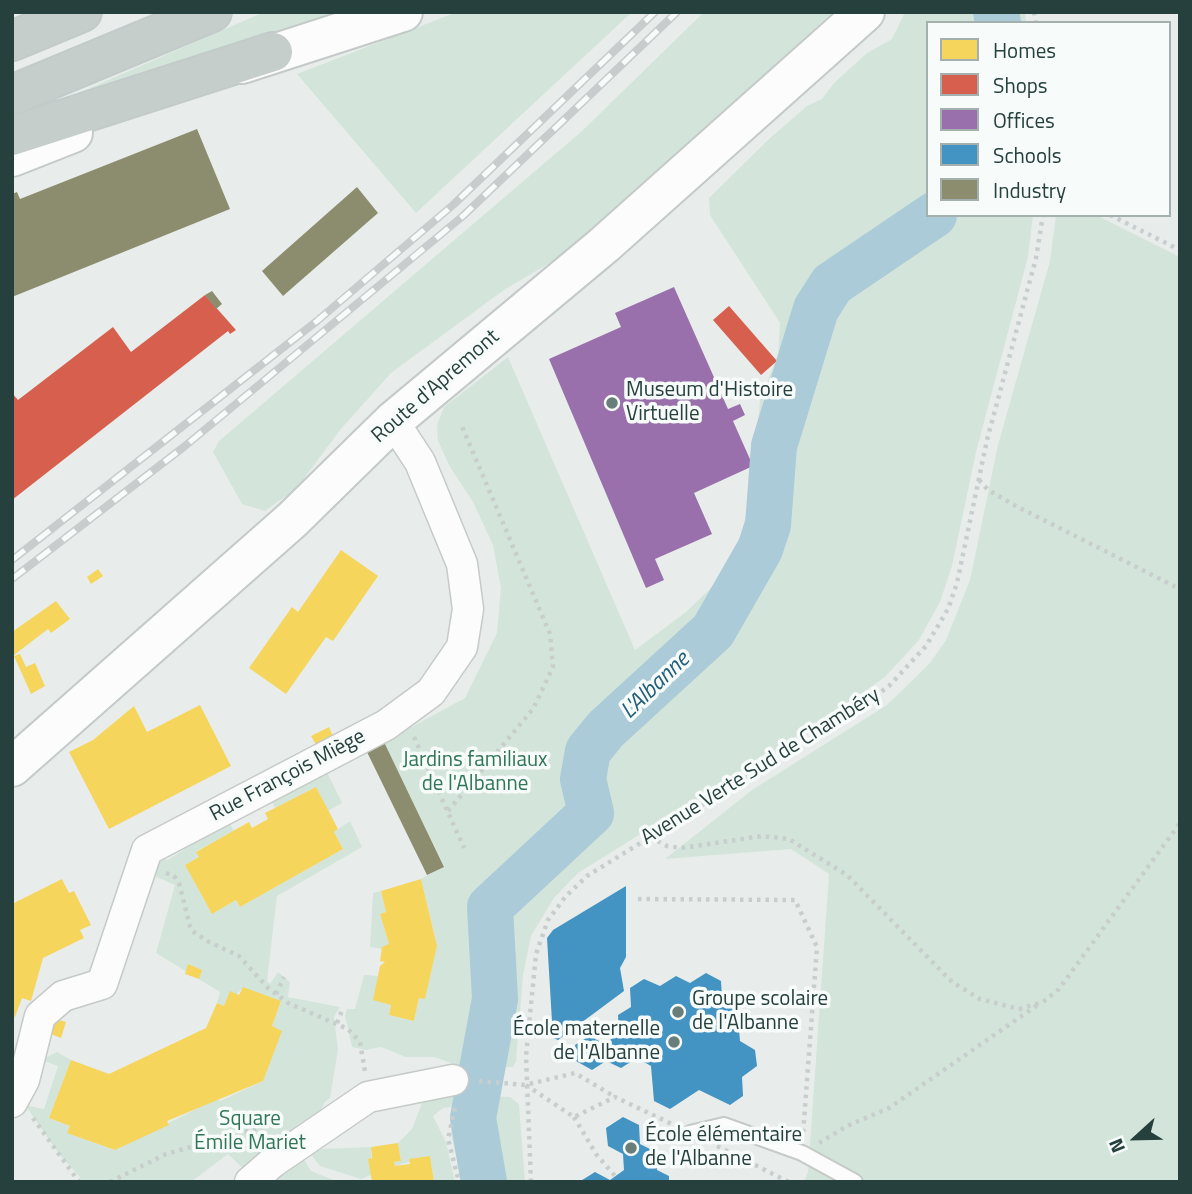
<!DOCTYPE html>
<html>
<head>
<meta charset="utf-8">
<style>
  body { margin:0 }
  #map { position:relative; width:1192px; height:1194px; overflow:hidden; background:#e8edeb; font-family:"Titillium Web",sans-serif }
  canvas { display:block }
  .frame { position:absolute; inset:0; border:14px solid #25403d; pointer-events:none }
  .legend { position:absolute; left:926px; top:21px; width:245px; height:196px; box-sizing:border-box; background:#f7fbfa; border:2px solid #a3b0ae; margin:0; padding:9px 12px; list-style:none; font-size:21px; color:#25403d }
  .legend li { display:flex; align-items:center; gap:14px; height:35px }
  .legend b { width:35px; border:2px solid #a3b0ae }
  .north { position:absolute; left:1101px; top:1103px; width:70px; height:70px; -webkit-text-stroke:5px #f7fbfa; paint-order:stroke; rotate:248deg; font-size:19px; font-weight:700; line-height:28px; text-align:center; color:#25403d }
  .north::after { content:''; display:block; margin:auto; width:24px; height:32px; background:#25403d; clip-path:polygon(50% 0,100% 100%,50% 72%,0 100%) }
</style>
</head>
<body>
<div id="map">
<canvas width="1192" height="1194"></canvas>
<div class="frame"></div>
<ul class="legend">
<li><b style="height:19px;background:#f6d55c"></b>Homes</li>
<li><b style="height:19px;background:#d6604d"></b>Shops</li>
<li><b style="height:19px;background:#9970ab"></b>Offices</li>
<li><b style="height:19px;background:#4393c3"></b>Schools</li>
<li><b style="height:19px;background:#8c8c6e"></b>Industry</li>
</ul>
<div class="north">N</div>
</div>
<script>
const c = document.querySelector('canvas').getContext('2d');
c.lineJoin = 'round';
function fillPath(path, color) {
  c.fillStyle = color;
  c.fill(path, 'evenodd');
}
function poly(rows) {
  const path = new Path2D();
  for (const r of rows) {
    path.moveTo(r[0], r[1]);
    for (let i = 2; i < r.length; i += 2) path.lineTo(r[i], r[i + 1]);
  }
  return path;
}
function stroke(path, color, width, dash) {
  c.strokeStyle = color;
  c.lineWidth = width;
  c.lineCap = dash ? 'butt' : 'round';
  c.setLineDash(dash || []);
  c.stroke(path);
}
function drawText(font, color, halo, rows, align = 'center') {
  c.font = font + ' "Titillium Web",sans-serif';
  c.lineWidth = 7;
  c.setLineDash([]);
  c.textBaseline = 'middle';
  c.strokeStyle = halo;
  c.fillStyle = color;
  for (const [text, x, y, turn = 0] of rows) {
    c.save();
    c.translate(x, y);
    c.rotate((+turn || 0) * Math.PI / 180);
    c.textAlign = isNaN(turn) ? turn : align;
    if (halo) c.strokeText(text, 0, 0);
    c.fillText(text, 0, 0);
    c.restore();
  }
}
fillPath(poly([
  [264,12,335,12,12,125,12,122],
  [457,12,632,12,416,213,297,74],
  [704,12,833,12,580,245,504,290,391,373,340,430,297,488,265,511,242,504,213,452,219,441,582,131],
  [905,12,1025,12,1026,23,928,23,928,215,1033,215,1028,257,976,452,952,566,940,602,919,640,885,677,826,718,578,873,554,898,531,936,523,975,516,1062,513,1067,462,1067,434,1057,406,1057,381,1047,366,1050,352,1047,345,1015,347,1009,355,1009,364,975,378,976,391,1005,389,1015,414,1021,419,998,425,998,437,946,421,879,444,866,384,742,465,698,497,633,501,588,493,545,473,502,450,467,438,441,437,425,444,407,508,357,635,650,686,612,713,586,736,554,752,491,760,400,778,355,780,323,710,215,709,198,770,138,807,106,822,99,834,83,867,53,892,39],
  [1056,215,1096,215,1180,257,1180,1182,804,1182,808,1172,829,874,791,849,665,859,752,790,887,705,930,663,946,640,970,580,998,445,1050,261],
  [327,772,342,803,328,811,316,787,275,808,272,801],
  [228,821,234,831,197,851,199,857,185,865,212,914,236,900,240,907,343,849,334,832,350,821,362,847,277,896,267,981,270,984,278,972,290,982,288,997,340,1007,334,1017,338,1050,330,1098,325,1102,321,1110,323,1113,302,1156,311,1171,339,1182,257,1182,228,1154,191,1182,76,1182,80,1177,59,1154,25,1105,44,1109,58,1066,41,1060,57,1052,71,1060,49,1118,70,1126,68,1133,115,1150,218,1098,220,1101,263,1081,272,1026,281,1002,243,988,224,1006,217,1003,220,992,156,953,175,885,145,872,157,858,168,860],
  [381,891,386,912,380,914,389,944,382,949,370,947,373,893],
  [450,1093,461,1094,451,1107,443,1108,433,1116,446,1142,455,1182,434,1182,430,1156,395,1166,394,1162,401,1160,398,1143,412,1129,422,1103],
  [467,1095,510,1097,519,1104,525,1182,462,1182,451,1134,455,1114],
  [371,1147,371,1175,361,1179,320,1166,312,1156,314,1151,323,1149]
]), '#d3e5da');
fillPath(poly([
  [341,550,378,576,333,641,326,637,286,694,249,668,292,607,298,612],
  [98,569,103,576,91,584,87,577],
  [56,601,70,619,51,633,48,629,14,655,12,632],
  [20,654,26,667,35,663,45,686,31,694,14,656],
  [200,705,231,766,109,829,69,752,93,740,134,706,147,732],
  [329,727,334,739,318,748,311,736],
  [316,787,338,829,334,832,343,849,240,907,236,900,212,914,185,865,199,857,196,852,249,822,252,828,268,819,265,813],
  [62,879,69,893,74,891,91,925,80,930,84,938,43,958,31,1001,22,998,15,1017,12,1015,12,904],
  [421,879,437,946,425,999,419,998,414,1021,389,1015,391,1005,373,1000,380,966,385,962,380,961,382,947,389,944,380,914,386,912,381,891],
  [188,964,202,970,199,979,185,974],
  [243,987,281,1001,272,1026,282,1031,263,1081,167,1121,169,1125,115,1150,67,1133,70,1126,49,1118,71,1060,109,1074,206,1028,217,1003,224,1006,230,991,239,995],
  [53,1018,66,1022,61,1038,48,1033],
  [398,1143,401,1161,394,1162,395,1166,410,1164,409,1159,430,1156,434,1182,372,1182,368,1159,372,1158,371,1147]
]), '#f6d55c');
fillPath(poly([
  [205,295,236,330,230,334,228,331,12,500,12,393,18,400,113,327,131,352],
  [729,306,777,361,761,375,713,320]
]), '#d6604d');
fillPath(poly([
  [674,287,728,409,740,404,745,415,733,421,753,466,694,493,712,534,655,559,664,580,646,588,549,359,621,327,615,313]
]), '#9970ab');
fillPath(poly([
  [626,886,626,957,620,968,624,991,558,1040,553,1038,547,938,553,930],
  [706,973,721,981,722,998,737,1007,740,1041,755,1050,757,1066,742,1077,743,1096,730,1105,699,1090,670,1109,654,1101,651,1066,637,1058,621,1068,606,1061,592,1070,576,1061,575,1045,589,1036,605,1044,619,1033,618,1015,631,1007,630,988,644,979,660,986,676,976,690,983],
  [623,1117,639,1125,640,1144,654,1151,657,1170,669,1176,669,1182,579,1182,595,1172,610,1180,624,1170,623,1154,608,1146,606,1128]
]), '#4393c3');
fillPath(poly([
  [197,129,230,209,12,297,12,194,17,192,20,199],
  [357,187,378,213,283,296,262,271],
  [212,291,222,304,216,309,205,295],
  [384,742,444,867,427,875,366,750]
]), '#8c8c6e');
stroke(poly([
  [996,12,998,23],
  [484,1182,473,1118,495,999,490,907,591,813,583,779,588,751,606,729,713,631,760,549,768,525,774,446,816,309,832,284,934,215]
]), '#abcbd8', 46);
const service = poly([
  [690,1133,724,1125,802,1153,855,1182]
]);
const minor = poly([
  [12,1102,24,1080,40,1016,63,996,102,984,147,850,386,725,431,692,462,647,468,609,462,564,420,462,393,421],
  [250,1182,273,1162,368,1097,453,1080]
]);
const secondary = poly([
  [242,64,403,12],
  [12,157,73,133],
  [12,767,292,520,393,421,604,245,865,12]
]);
const trunk = poly([
  [12,41,82,12],
  [12,95,212,12],
  [12,136,273,52]
]);
stroke(service, '#c5cac8', 18);
stroke(minor, '#c5cac8', 33);
stroke(secondary, '#c4cac9', 42);
stroke(trunk, '#c3cbca', 42);
stroke(poly([
  [1034,12,1036,23],
  [1110,215,1180,250],
  [979,480,988,490,1016,506,1180,589],
  [414,737,464,848],
  [448,811,533,709,553,667,550,634,461,424],
  [650,837,667,846,681,848,762,836,789,839,847,875,952,982,980,999,1019,1009,1043,1002,1059,989,1180,823],
  [166,873,174,876,179,883,191,930,207,941,239,956,268,988,288,1003,348,1029,360,1042,365,1072],
  [638,899,795,900,817,947,803,1134],
  [276,994,284,977],
  [337,1023,343,1008],
  [479,1081,525,1085,575,1073,615,1097],
  [526,1085,574,1117,615,1097,674,1125],
  [455,1108,448,1139,459,1182],
  [574,1117,596,1154,615,1176],
  [33,1118,79,1182],
  [819,1143,847,1126,889,1108,1039,1004],
  [717,1146,789,1182],
  [110,1182,166,1154,283,1121],
  [531,1182,526,1056,536,954,548,920,566,896,587,876,862,706,889,686,926,646,948,609,957,583,987,440,1036,258,1043,215]
]), '#c7cecd', 4.5, [3.5, 5]);
stroke(service, '#fcfcfc', 14);
stroke(minor, '#fcfcfc', 30);
stroke(secondary, '#fcfcfc', 38);
stroke(trunk, '#c6cecc', 38);
const rail = poly([
  [12,560,317,321,453,205,655,12],
  [12,579,185,446,463,216,677,12]
]);
stroke(rail, '#c9cccc', 8);
stroke(rail, '#f7fbfa', 5, [16]);
for (const [x, y, r, color] of [
  [612,403,7,"#697d7a"],
  [678,1012,7,"#697d7a"],
  [674,1042,7,"#697d7a"],
  [631,1148,7,"#697d7a"]
]) {
  const dot = new Path2D();
  dot.arc(x, y, r, 0, 2 * Math.PI);
  c.fillStyle = color;
  c.fill(dot);
  stroke(dot, '#f7fbfa', 2.5);
}
drawText('21px', '#25403d', '#f7fbfa', [
  ["Route d'Apremont",436,387,-41],
  ["Avenue Verte Sud de Chambéry",761,767,-32],
  ["Rue François Miège",288,776,-28]
]);
drawText('21px', '#25403d', '#f7fbfa', [
  ["Museum d'Histoire",626,391],
  ["Virtuelle",626,415],
  ["Groupe scolaire",692,1000],
  ["de l'Albanne",692,1024],
  ["École maternelle",660,1030,"right"],
  ["de l'Albanne",660,1054,"right"],
  ["École élémentaire",645,1136],
  ["de l'Albanne",645,1160]
], 'left');
drawText('21px', '#317657', '#f7fbfa', [
  ["Jardins familiaux",475,761],
  ["de l'Albanne",475,785],
  ["Square",250,1120],
  ["Émile Mariet",250,1144]
]);
drawText('italic 23px', '#215e7b', '#f7fbfa', [
  ["L'Albanne",656,686,-44]
]);
</script>
</body>
</html>
